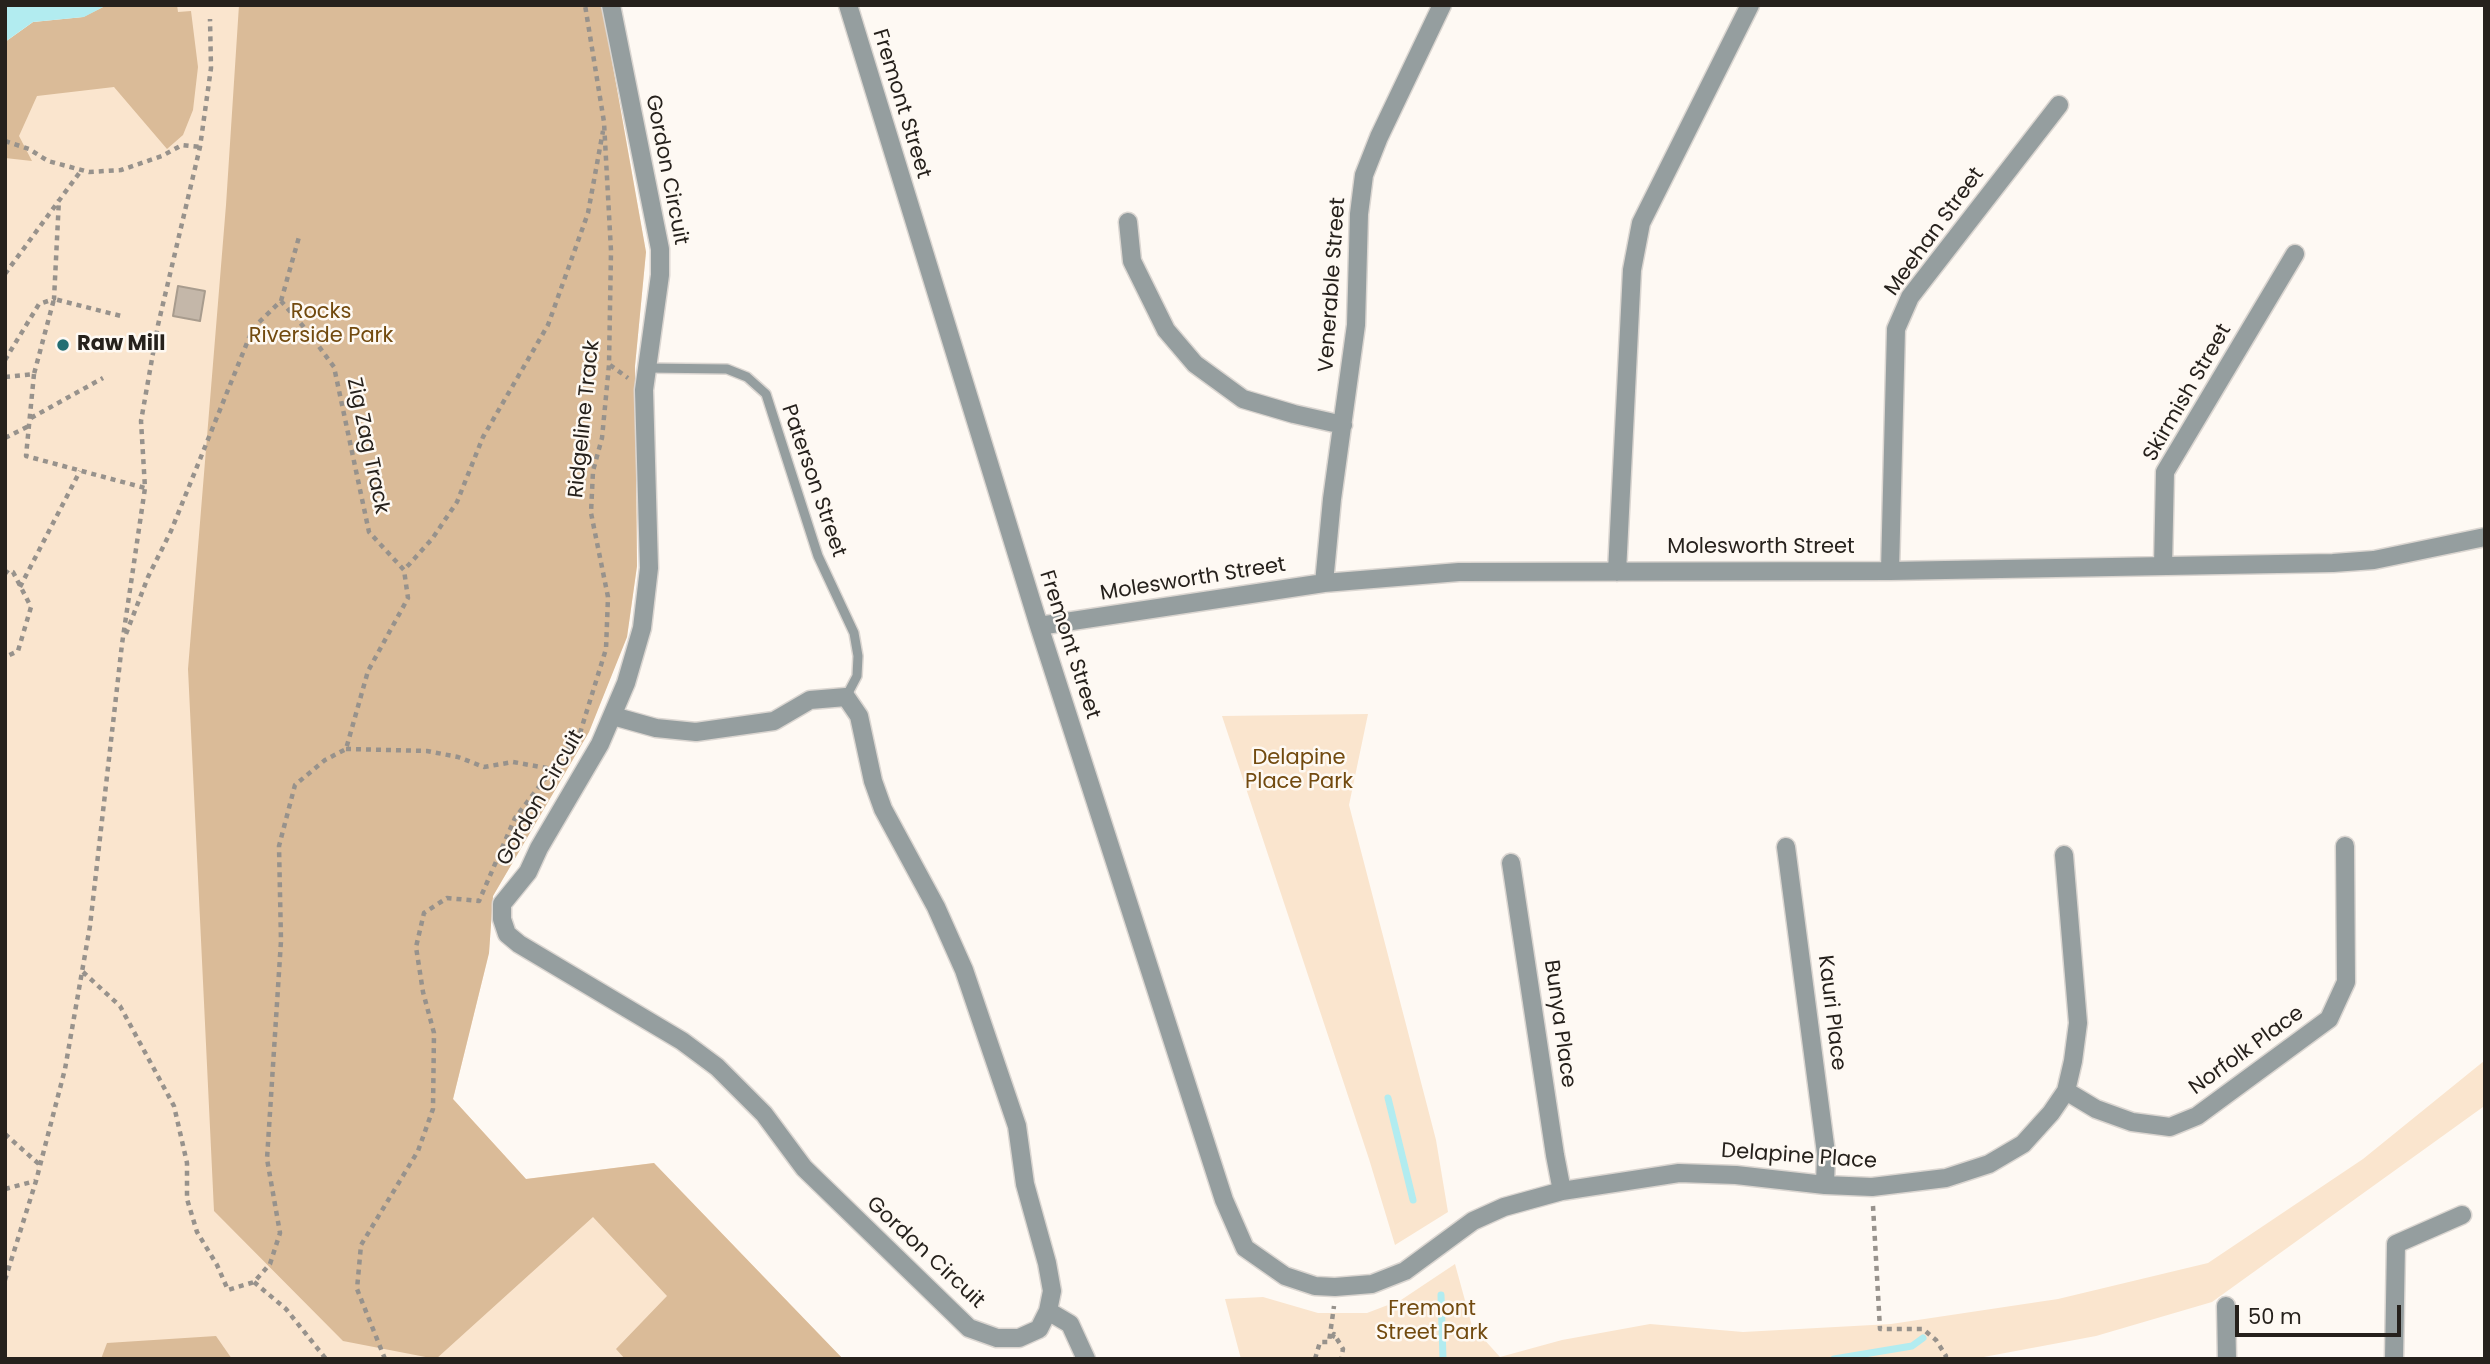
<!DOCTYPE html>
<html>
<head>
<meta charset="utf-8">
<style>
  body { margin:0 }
  #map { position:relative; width:2490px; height:1364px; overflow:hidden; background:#fef9f3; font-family:Poppins,sans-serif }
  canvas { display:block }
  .frame { position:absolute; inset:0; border:7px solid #26211c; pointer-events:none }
  .scale { position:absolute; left:2235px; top:1305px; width:166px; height:32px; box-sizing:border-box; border:4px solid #26211c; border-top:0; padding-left:9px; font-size:21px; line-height:24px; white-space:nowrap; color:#26211c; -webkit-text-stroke:5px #fef9f3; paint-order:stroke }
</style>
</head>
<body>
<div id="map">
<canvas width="2490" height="1364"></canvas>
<div class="frame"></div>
<div class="scale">50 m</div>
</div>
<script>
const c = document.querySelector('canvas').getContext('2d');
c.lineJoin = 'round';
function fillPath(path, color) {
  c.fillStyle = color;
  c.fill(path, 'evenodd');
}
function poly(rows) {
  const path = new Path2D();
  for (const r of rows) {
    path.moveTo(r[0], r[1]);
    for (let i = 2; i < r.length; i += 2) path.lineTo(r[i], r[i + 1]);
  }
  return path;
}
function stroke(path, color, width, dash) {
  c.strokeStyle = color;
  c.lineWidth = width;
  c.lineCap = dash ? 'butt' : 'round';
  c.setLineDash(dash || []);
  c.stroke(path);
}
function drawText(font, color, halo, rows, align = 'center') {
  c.font = font + ' Poppins,sans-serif';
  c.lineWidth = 5;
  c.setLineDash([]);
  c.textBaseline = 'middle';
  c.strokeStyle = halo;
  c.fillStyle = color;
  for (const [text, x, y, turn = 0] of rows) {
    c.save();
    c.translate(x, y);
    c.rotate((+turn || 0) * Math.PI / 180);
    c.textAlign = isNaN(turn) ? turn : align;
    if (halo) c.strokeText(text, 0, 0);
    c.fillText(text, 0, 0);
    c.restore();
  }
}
fillPath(poly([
  [107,5,602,5,646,252,635,366,637,566,627,637,589,732,493,896,489,953,453,1099,526,1179,654,1163,843,1359,5,1359,5,42,83,17],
  [1368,714,1349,805,1436,1140,1448,1212,1395,1245,1369,1159,1222,716],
  [2484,1061,2483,1107,2212,1302,2096,1336,1973,1359,1241,1359,1225,1299,1263,1297,1318,1313,1367,1313,1401,1300,1455,1264,1472,1326,1500,1357,1562,1340,1650,1324,1743,1332,1891,1324,2058,1299,2208,1263,2363,1159]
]), '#fae5ce');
fillPath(poly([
  [107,5,177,5,178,12,191,11,198,67,193,110,183,135,167,149,114,87,37,96,19,136,32,161,5,158,5,42,33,22,83,17],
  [239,5,602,5,646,252,635,366,637,566,627,637,589,732,493,896,489,953,453,1099,526,1179,654,1163,843,1359,625,1359,616,1349,667,1296,593,1217,436,1359,343,1341,214,1211,188,669,226,205],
  [216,1336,232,1359,101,1359,107,1343]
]), '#dabb98');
fillPath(poly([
  [5,5,107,5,84,17,33,22,5,42]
]), '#b2ecf0');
stroke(poly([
  [1388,1098,1413,1200],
  [1441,1295,1443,1359],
  [1834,1359,1912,1346,1923,1338]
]), '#b2ecf0', 7);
const building = poly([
  [178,286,205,291,200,321,173,316,178,286]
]);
fillPath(building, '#c4b7a9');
stroke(building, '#a89c8e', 2);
const lane = poly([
  [647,368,727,369,747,377,766,394,818,556,854,633,858,656,857,676,846,697]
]);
const street = poly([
  [611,5,660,249,660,275,644,390,649,568,642,628,626,683,600,744,539,848,528,872,502,904,502,919,507,934,519,944,682,1041,717,1067,764,1114,804,1168,969,1328,997,1338,1019,1338,1039,1329,1048,1311,1052,1291,1047,1263,1025,1184,1017,1126,964,970,936,907,883,809,873,781,859,716,846,697,810,700,774,721,696,732,656,728,613,716],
  [848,5,1039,626,1224,1200,1245,1248,1285,1276,1315,1286,1335,1287,1372,1284,1405,1271,1473,1221,1504,1207,1562,1191,1679,1173,1736,1175,1825,1185,1872,1187,1946,1178,1989,1164,2023,1144,2051,1113,2066,1091,2073,1061,2078,1023,2064,855],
  [1128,222,1132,261,1166,330,1195,364,1243,399,1294,414,1343,425],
  [2163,566,2165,472,2295,254],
  [1890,571,1896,329,1910,297,2059,105],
  [1617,572,1632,270,1641,223,1750,5],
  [1324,583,1332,499,1356,325,1359,214,1364,175,1379,137,1442,5],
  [1039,626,1324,583,1459,572,1890,571,2333,563,2374,560,2485,537],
  [1786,847,1826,1153,1825,1185],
  [1511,863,1555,1155,1562,1191],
  [2066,1091,2096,1109,2132,1122,2170,1127,2197,1116,2329,1019,2346,982,2345,846],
  [2226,1306,2227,1359],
  [1048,1311,1070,1324,1086,1359],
  [2394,1359,2396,1244,2462,1215]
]);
stroke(lane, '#dbd6d1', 12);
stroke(street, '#dbd6d1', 21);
stroke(poly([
  [5,141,29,149,48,161,89,172,121,170,162,156,182,145,200,147],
  [5,274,80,172],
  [281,301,299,237],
  [5,360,39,304,54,299,59,199],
  [610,365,628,378],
  [34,374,26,456,145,488],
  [5,377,34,374,54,299,121,316],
  [31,418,103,378],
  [5,438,29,426],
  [5,574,8,570,13,572,31,607,18,651,5,657],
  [20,587,80,471],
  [126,634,148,577,171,531,253,328,281,301,309,333,334,367,369,532,404,570,432,539,457,502,483,437,548,325,588,213,603,131],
  [346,749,427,751,458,757,484,767,513,762,552,769],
  [83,972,120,1006,174,1106,187,1163,187,1199,197,1232,217,1265,228,1290,254,1282,270,1264,280,1233,267,1159,281,941,279,846,295,785,325,760,346,749,368,671,408,598,404,570],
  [5,1134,40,1165],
  [5,1189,35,1181],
  [1873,1206,1880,1329,1923,1329,1936,1340,1946,1356,1945,1359],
  [5,1280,36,1181,65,1069,90,926,122,644,145,488,141,421,158,325,200,147,211,68,210,19],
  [254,1282,286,1309,326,1359],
  [1332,1338,1334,1334,1343,1349,1341,1359],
  [385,1359,357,1289,361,1245,418,1151,433,1109,434,1033,423,992,416,947,424,913,447,898,479,901,515,818,580,733,606,649,608,597,591,513,593,471,602,438,609,365,611,251,604,122,585,5],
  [1315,1359,1320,1342,1329,1342,1334,1306]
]), '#97928c', 4.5, [5, 5]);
stroke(lane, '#959e9f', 9);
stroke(street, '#959e9f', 18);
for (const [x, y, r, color] of [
  [63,345,7,"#236e73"]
]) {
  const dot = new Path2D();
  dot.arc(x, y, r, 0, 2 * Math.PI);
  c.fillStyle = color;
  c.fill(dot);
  stroke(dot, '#fef9f3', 2.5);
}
drawText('21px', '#26211c', '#fef9f3', [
  ["Fremont Street",901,104,73],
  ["Gordon Circuit",666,170,79],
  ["Meehan Street",1935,232,-54],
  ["Venerable Street",1333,285,-86],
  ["Skirmish Street",2188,393,-60],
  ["Ridgeline Track",585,419,-84],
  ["Zig Zag Track",367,446,78],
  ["Paterson Street",813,481,71],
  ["Molesworth Street",1761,548],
  ["Molesworth Street",1193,580,-9],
  ["Fremont Street",1069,645,72],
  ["Gordon Circuit",541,798,-60],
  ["Kauri Place",1831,1013,83],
  ["Bunya Place",1559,1024,82],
  ["Norfolk Place",2247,1051,-36],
  ["Delapine Place",1799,1157,4],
  ["Gordon Circuit",925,1253,43]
]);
drawText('21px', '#724a0f', '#fef9f3', [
  ["Rocks",321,313],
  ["Riverside Park",321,337],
  ["Delapine",1299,759],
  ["Place Park",1299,783],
  ["Fremont",1432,1310],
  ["Street Park",1432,1334]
]);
drawText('bold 21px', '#26211c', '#fef9f3', [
  ["Raw Mill",77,345]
], 'left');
</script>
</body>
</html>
